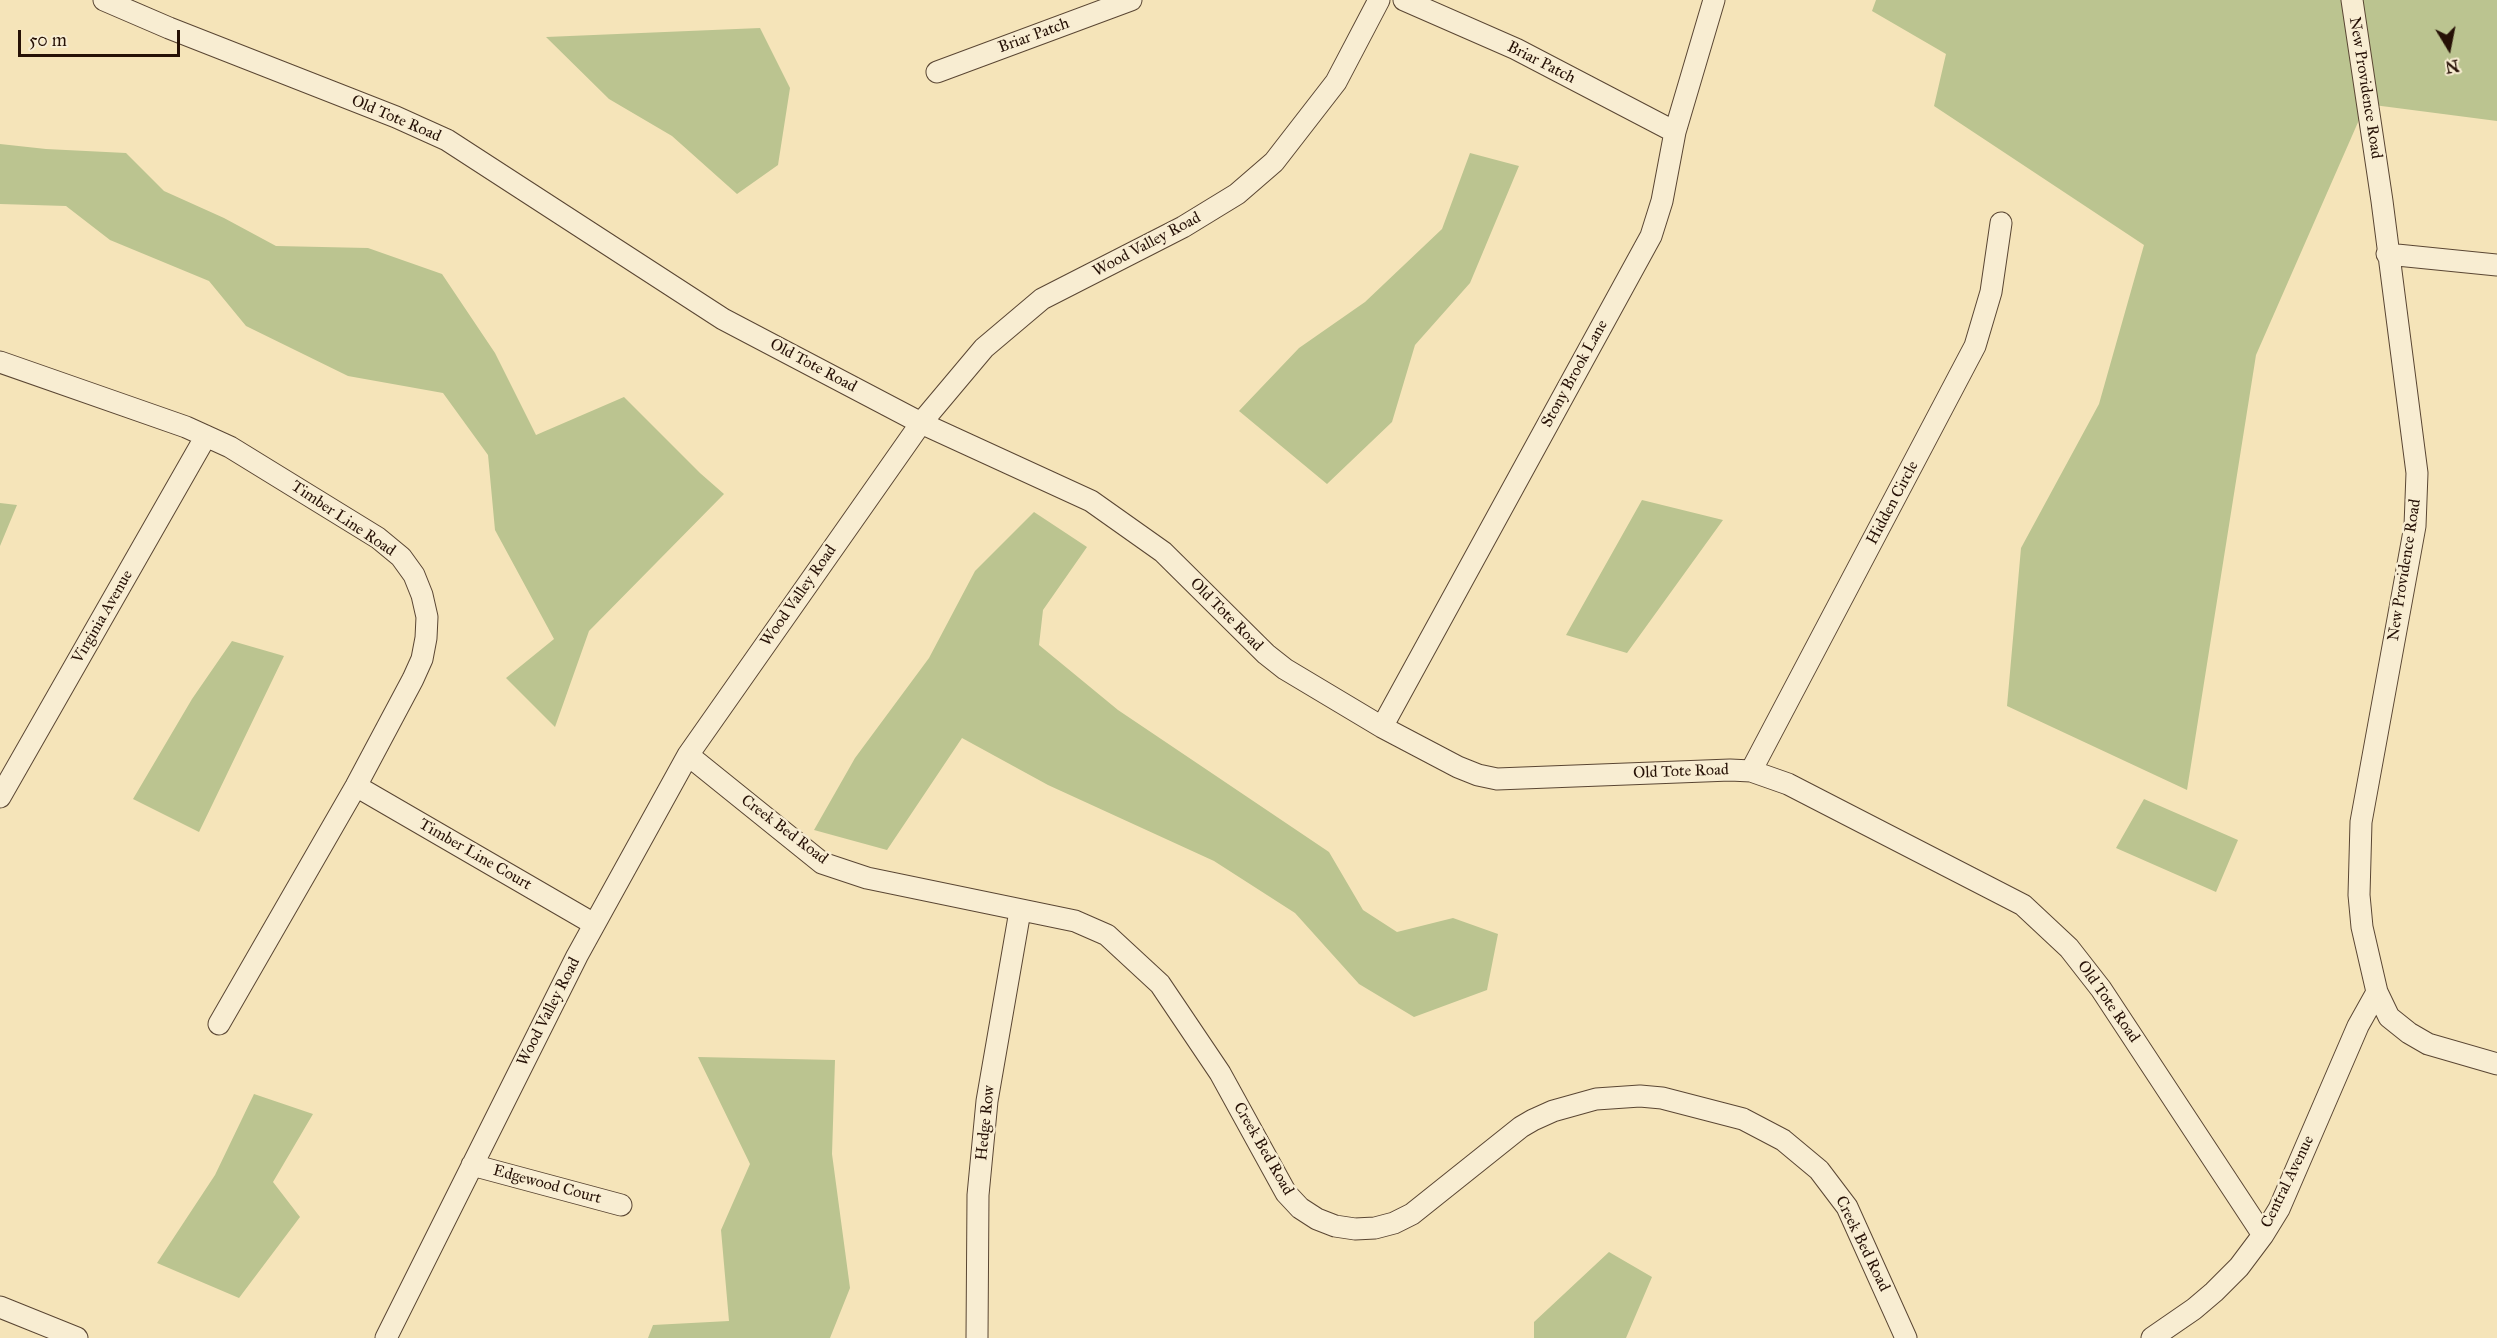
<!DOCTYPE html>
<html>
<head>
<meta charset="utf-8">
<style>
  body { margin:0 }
  #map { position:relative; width:2497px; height:1338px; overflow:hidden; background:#f5e4b9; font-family:"IM FELL Great Primer",serif }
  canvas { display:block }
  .north { position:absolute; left:2419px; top:18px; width:60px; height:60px; -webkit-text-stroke:4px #f8edd2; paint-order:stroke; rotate:170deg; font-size:16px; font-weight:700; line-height:24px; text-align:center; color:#261106 }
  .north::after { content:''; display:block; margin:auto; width:21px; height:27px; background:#261106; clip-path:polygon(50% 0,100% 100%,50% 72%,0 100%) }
  .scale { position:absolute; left:18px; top:30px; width:162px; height:27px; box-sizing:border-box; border:3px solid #261106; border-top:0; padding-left:8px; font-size:18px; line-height:21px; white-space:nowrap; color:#261106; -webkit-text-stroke:4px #f8edd2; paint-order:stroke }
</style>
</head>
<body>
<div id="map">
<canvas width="2497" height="1338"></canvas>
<div class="north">N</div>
<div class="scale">50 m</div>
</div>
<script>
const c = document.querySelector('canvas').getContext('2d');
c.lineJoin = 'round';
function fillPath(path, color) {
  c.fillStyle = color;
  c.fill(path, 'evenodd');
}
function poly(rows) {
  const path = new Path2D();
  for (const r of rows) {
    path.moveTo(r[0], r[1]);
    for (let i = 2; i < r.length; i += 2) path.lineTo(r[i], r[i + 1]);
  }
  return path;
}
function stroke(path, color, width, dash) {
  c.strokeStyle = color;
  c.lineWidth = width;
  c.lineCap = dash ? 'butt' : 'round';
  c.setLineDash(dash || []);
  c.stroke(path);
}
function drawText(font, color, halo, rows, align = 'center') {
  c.font = font + ' "IM FELL Great Primer",serif';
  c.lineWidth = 5;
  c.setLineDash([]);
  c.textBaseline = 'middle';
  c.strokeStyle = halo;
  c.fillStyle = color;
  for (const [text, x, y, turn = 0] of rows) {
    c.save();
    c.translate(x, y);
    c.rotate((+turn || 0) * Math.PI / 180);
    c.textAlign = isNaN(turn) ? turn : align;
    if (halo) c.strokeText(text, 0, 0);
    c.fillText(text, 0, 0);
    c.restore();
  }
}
fillPath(poly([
  [1876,0,2497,0,2497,121,2366,104,2256,355,2187,790,2007,706,2021,548,2099,404,2144,245,1934,106,1946,54,1872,11],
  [760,28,790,88,778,165,737,194,672,136,609,99,546,37],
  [0,144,46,149,126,153,164,191,224,218,276,246,368,248,442,274,495,353,536,435,624,397,700,473,724,494,589,631,555,727,506,678,554,639,495,530,488,455,443,393,348,376,246,326,209,281,110,240,66,206,0,204],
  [1470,153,1519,166,1470,283,1415,345,1392,422,1327,484,1239,411,1299,348,1365,302,1442,229],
  [1642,500,1723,520,1627,653,1566,635],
  [0,503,17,505,0,546],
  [1034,512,1087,547,1043,610,1039,645,1118,710,1329,852,1363,910,1397,932,1453,918,1498,934,1487,990,1414,1017,1359,984,1295,913,1214,861,1048,785,962,738,887,850,814,830,855,758,929,658,975,571],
  [232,641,284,656,199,832,133,799,192,699],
  [2144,799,2238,840,2216,892,2116,848],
  [698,1057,835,1060,832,1154,850,1288,830,1338,648,1338,653,1325,729,1321,721,1230,750,1164],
  [254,1094,313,1114,273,1182,300,1217,239,1298,157,1263,215,1175],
  [1609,1252,1652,1277,1626,1338,1534,1338,1534,1322]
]), '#bbc490');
const street = poly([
  [104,0,169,28,396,117,447,140,723,319,921,423,1091,501,1163,552,1266,654,1285,669,1382,727,1458,767,1478,775,1497,779,1730,770,1751,771,1788,784,2023,905,2069,948,2101,989,2263,1235],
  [1404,0,1516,49,1675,132],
  [2352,0,2382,201,2417,473,2415,526,2361,822,2359,895,2362,927,2377,992,2389,1017,2409,1033,2428,1044,2497,1064],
  [937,72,1131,0],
  [2387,254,2497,265],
  [0,362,186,427,230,447,378,538,401,557,414,575,422,595,427,617,426,638,422,659,413,679,356,786,219,1024],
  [1382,727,1651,236,1662,201,1675,132,1714,0],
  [688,755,822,863,867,878,1075,921,1107,935,1160,984,1220,1073,1286,1193,1300,1208,1317,1219,1335,1226,1355,1229,1375,1228,1394,1223,1412,1214,1521,1127,1533,1120,1553,1111,1596,1099,1640,1096,1662,1098,1743,1119,1783,1140,1819,1170,1847,1207,1906,1338],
  [1751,771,1975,346,1991,292,2001,223],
  [356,786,594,924],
  [0,797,206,436],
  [472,1165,621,1205],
  [0,1307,77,1338],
  [386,1338,577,956,688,755,921,423,984,348,1042,299,1183,227,1237,194,1274,162,1336,82,1379,0],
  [977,1338,978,1195,987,1101,1020,911],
  [2152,1338,2194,1309,2214,1292,2239,1267,2263,1235,2279,1209,2358,1026,2377,992]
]);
stroke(street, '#5a4633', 23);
stroke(street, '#f8edd2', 21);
drawText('16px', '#261106', '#f8edd2', [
  ["Briar Patch",1034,36,-20],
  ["Briar Patch",1541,63,27],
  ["New Providence Road",2365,88,81],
  ["Old Tote Road",396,119,23],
  ["Wood Valley Road",1147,245,-28],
  ["Old Tote Road",813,366,28],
  ["Stony Brook Lane",1575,374,-61],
  ["Hidden Circle",1893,503,-62],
  ["Timber Line Road",343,519,34],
  ["New Providence Road",2405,570,-81],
  ["Wood Valley Road",799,596,-55],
  ["Old Tote Road",1226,615,45],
  ["Virginia Avenue",103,617,-60],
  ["Old Tote Road",1681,772,-2],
  ["Creek Bed Road",784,830,37],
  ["Timber Line Court",475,855,30],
  ["Old Tote Road",2108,1002,55],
  ["Wood Valley Road",549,1012,-63],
  ["Hedge Row",986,1123,-84],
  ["Creek Bed Road",1263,1149,60],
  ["Central Avenue",2288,1182,-64],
  ["Edgewood Court",547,1185,15],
  ["Creek Bed Road",1862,1244,64]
]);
</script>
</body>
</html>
